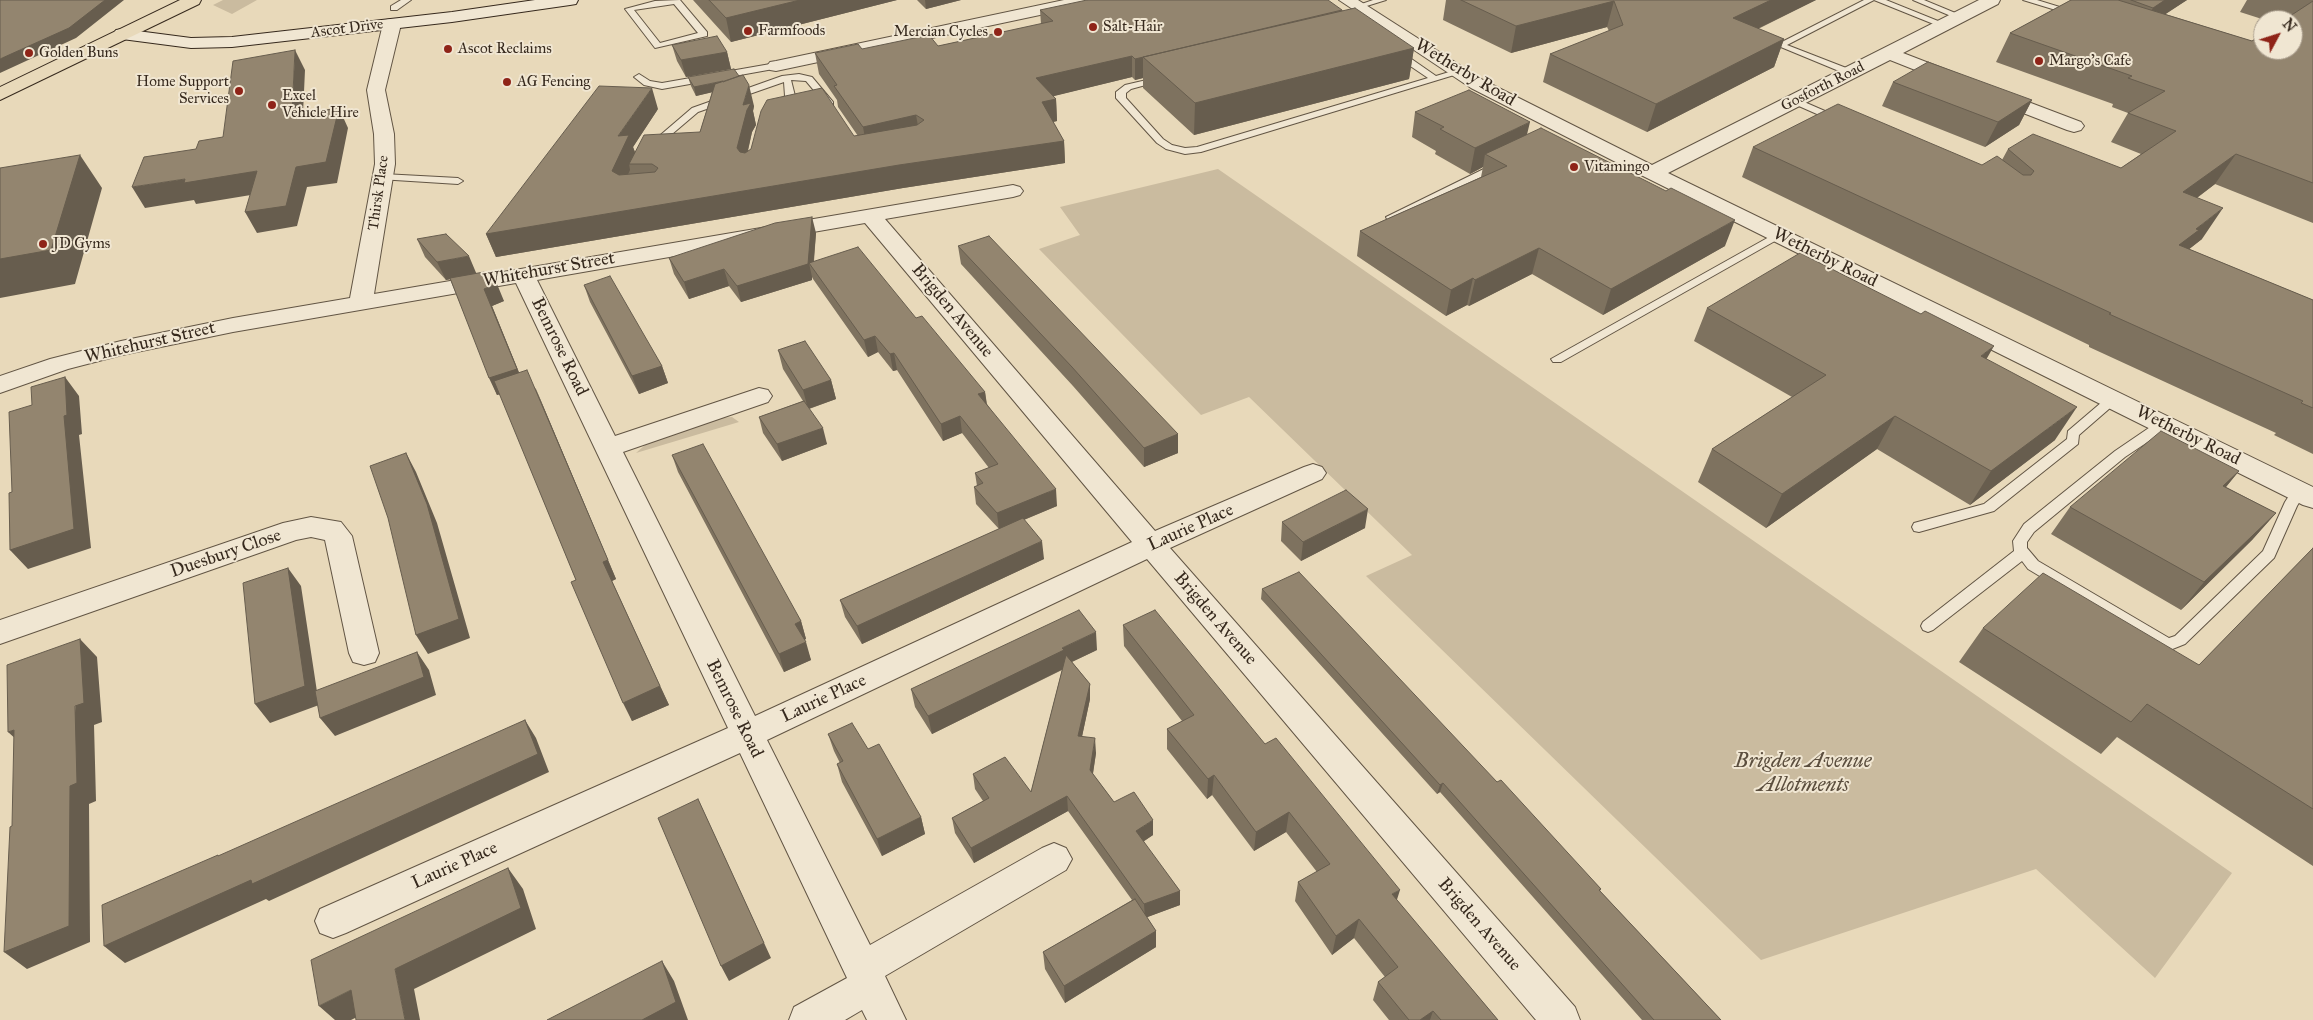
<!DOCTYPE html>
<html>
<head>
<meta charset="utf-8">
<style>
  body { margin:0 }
  #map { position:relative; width:2313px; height:1020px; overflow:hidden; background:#e8d9ba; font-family:"IM FELL Great Primer",serif }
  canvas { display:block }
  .north { position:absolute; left:2253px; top:10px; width:50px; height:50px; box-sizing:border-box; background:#f0e6d2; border:1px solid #a69a8a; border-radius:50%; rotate:50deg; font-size:14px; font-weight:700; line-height:20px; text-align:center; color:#36291d }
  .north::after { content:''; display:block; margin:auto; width:18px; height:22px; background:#8f2418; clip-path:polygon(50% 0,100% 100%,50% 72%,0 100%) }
</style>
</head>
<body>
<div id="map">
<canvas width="2313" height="1020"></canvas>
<div class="north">N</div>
</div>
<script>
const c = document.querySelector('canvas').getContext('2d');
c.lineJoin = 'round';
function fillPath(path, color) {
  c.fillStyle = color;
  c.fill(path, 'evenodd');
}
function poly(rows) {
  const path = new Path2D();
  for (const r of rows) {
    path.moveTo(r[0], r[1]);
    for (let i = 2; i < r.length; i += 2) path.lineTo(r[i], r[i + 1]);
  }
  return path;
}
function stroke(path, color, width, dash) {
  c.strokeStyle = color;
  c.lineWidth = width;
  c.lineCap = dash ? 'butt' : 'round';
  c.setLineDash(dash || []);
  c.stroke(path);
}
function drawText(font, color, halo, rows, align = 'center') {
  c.font = font + ' "IM FELL Great Primer",serif';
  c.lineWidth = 4;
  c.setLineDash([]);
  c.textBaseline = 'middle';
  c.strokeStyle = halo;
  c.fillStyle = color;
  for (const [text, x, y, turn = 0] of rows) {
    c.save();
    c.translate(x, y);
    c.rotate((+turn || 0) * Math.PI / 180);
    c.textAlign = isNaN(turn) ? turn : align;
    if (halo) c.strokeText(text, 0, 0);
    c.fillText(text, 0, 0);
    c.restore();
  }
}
fillPath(poly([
  [223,0,257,0,232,14,213,5],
  [1218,169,2232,873,2155,978,2036,869,1761,960,1366,576,1412,555,1249,397,1201,415,1039,249,1080,235,1060,207],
  [732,417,739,422,636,453,645,445,718,418]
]), '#cabb9f');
const lane = poly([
  [401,0,411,0,397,10,391,10,391,6,401,0],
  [680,0,707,32,707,36,655,48,625,9,655,1,680,0],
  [674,4,698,33,660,43,634,10,674,4],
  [1373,0,1386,0,1357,9,1353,7,1373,0],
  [1864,0,1886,0,1948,25,1941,27,1874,0,1787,45,1854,71,1856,73,1851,76,1776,45,1864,0],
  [1913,0,1924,0,1965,17,1958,19,1913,0],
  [2023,0,2037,0,2076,12,2072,15,2023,0],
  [1394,51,1400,51,1436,76,1459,69,1464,72,1201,152,1185,154,1166,149,1157,143,1116,98,1116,92,1125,85,1164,76,1164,80,1131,89,1126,93,1126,98,1163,139,1172,145,1185,148,1197,147,1428,78,1394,55,1394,51],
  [776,63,780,66,779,68,662,89,644,85,634,77,639,74,650,81,662,83,776,63],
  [799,74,812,77,833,102,833,106,827,106,806,81,791,80,795,96,781,111,775,111,773,109,785,96,784,82,698,112,658,146,652,146,650,144,692,108,782,76,799,74],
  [1795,98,1841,118,1843,120,1838,123,1835,122,1792,103,1790,101,1795,98],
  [1498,162,1503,165,1502,167,1395,219,1387,219,1386,217,1498,162],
  [383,174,458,178,463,181,458,184,379,179,378,177,383,174],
  [1778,232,1783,235,1782,237,1561,362,1553,362,1551,359,1778,232],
  [2113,395,2117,396,2119,399,2117,402,2079,435,2078,444,1994,511,1919,532,1914,531,1912,527,1914,523,1984,504,2067,439,2068,431,2109,396,2113,395],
  [2162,419,2168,423,2167,426,2155,437,2125,457,2034,532,2027,542,2027,548,2038,561,2169,638,2175,636,2263,551,2285,502,2294,488,2304,488,2306,491,2297,506,2274,558,2185,644,2170,650,2154,645,2028,569,2022,561,1933,630,1928,632,1923,630,1921,626,1923,622,2014,551,2013,541,2024,524,2115,451,2162,419]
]);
const street = poly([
  [1064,0,1095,0,1093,4,1087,5,776,71,770,70,767,66,770,62,776,61,1064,0],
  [1339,0,1358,0,1483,80,1652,165,1979,0,2000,0,1998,4,1903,53,1960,75,1963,79,1960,83,1948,83,1890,60,1668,173,2313,487,2313,508,2303,505,1645,177,1471,88,1339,0],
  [392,19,398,20,401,24,385,90,394,134,395,164,374,294,1013,185,1020,187,1023,191,1020,195,1013,197,885,219,1155,531,1304,467,1313,464,1322,467,1326,473,1322,479,1170,548,1575,1007,1580,1020,1536,1020,1147,559,767,740,870,945,1042,848,1054,843,1066,848,1072,859,1066,870,885,976,906,1020,867,1020,862,1010,845,1020,789,1020,794,1007,847,978,740,753,346,933,333,938,320,933,315,921,320,909,728,728,516,283,233,332,122,355,68,369,0,393,0,376,50,359,121,341,233,318,350,298,375,164,374,134,367,90,383,24,386,20,392,19],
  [865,223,1132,542,755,716,623,452,768,402,772,396,768,390,759,388,615,436,537,280,865,223],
  [1994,89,2081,122,2084,126,2081,130,2074,132,2067,130,1987,99,1985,95,1987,91,1994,89],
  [311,517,341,522,352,536,379,653,375,662,364,665,353,662,349,653,325,540,311,537,296,540,0,644,0,620,283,523,311,517]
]);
const secondary = poly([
  [535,0,578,0,576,4,570,5,452,22,232,47,191,48,122,39,116,38,113,34,116,30,122,29,191,38,232,37,452,12,535,0]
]);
const primary = poly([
  [180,0,201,0,199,4,0,100,0,87,180,0]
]);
stroke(lane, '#625544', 2);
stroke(street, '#625544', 2);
stroke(secondary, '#36291d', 2);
stroke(primary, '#36291d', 2);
fillPath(lane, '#f0e6d2');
fillPath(street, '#f0e6d2');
fillPath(secondary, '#f0e6d2');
fillPath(primary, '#e8d9ba');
fillPath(poly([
  [693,0,897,0,731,42],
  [917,0,961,0,926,9],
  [1446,0,1816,0,1758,29,1784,39,1774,67,1647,132,1543,82,1550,54,1609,31,1607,27,1511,53,1443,20],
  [2071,0,2187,0,2165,14,2252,41,2293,20,2265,20,2240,12,2247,0,2313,0,2313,223,2215,184,2197,198,2202,239,2189,249,2313,300,2313,454,2274,435,2276,433,2089,347,2089,345,1742,177,1753,147,1982,165,2002,160,2008,149,2121,168,2141,154,2111,142,2128,113,2112,107,2113,104,1996,62,2010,33],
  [1040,10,1342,10,1414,48,1409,79,1194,135,1143,88,1143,78,1135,80,1132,77,1053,96,1056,99,1057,121,1053,122,1064,141,1065,163,903,188,496,257,486,234,658,109,633,147,635,152,700,132,712,92,696,96,691,86,688,77,754,106,753,111,756,125,752,132,748,151,858,136,838,107,837,100,819,74,815,53,862,49,938,46,1041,24],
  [672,45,727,52,731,69,686,77,677,61],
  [1893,82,2032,100,2019,125,1985,147,1882,106],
  [1415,112,1527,135,1725,246,1603,315,1532,274,1469,306,1467,305,1446,316,1357,256,1360,231,1481,177,1483,167,1470,174,1435,154,1436,151,1412,137],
  [816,233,814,261,916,318,985,392,987,404,1057,506,1024,520,1044,559,862,644,845,617,840,600,999,529,976,504,974,487,977,486,975,473,989,468,962,433,943,441,897,370,893,371,878,352,868,357,813,279,812,277,812,280,741,302,729,286,689,299,674,274,669,258],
  [417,239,476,273,504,301,492,306,519,373,536,389,616,579,612,581,669,705,632,721,576,580,500,394,497,395,450,279,446,280,425,257],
  [958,246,1178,434,1178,453,1144,467,1073,386,961,264],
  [584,285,662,366,668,383,639,394,590,302],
  [1707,308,1987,359,2055,440,1970,505,1877,449,1766,528,1698,482,1712,449,1792,397,1694,341],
  [778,350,831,380,836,399,809,409,827,444,782,461,763,433,759,417,803,401,783,369],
  [672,455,801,621,806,639,804,640,811,660,784,672,678,472],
  [2239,471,2226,487,2276,513,2252,540,2181,610,2051,534,2070,507],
  [1282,522,1365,528,1301,561,1281,541],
  [2313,548,2313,866,2117,737,2101,754,1959,662,1983,628,2199,665],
  [1262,589,1497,782,1601,889,1600,891,1721,1020,1642,1020,1440,792,1437,794,1261,599],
  [1123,625,1265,744,1498,1020,1389,1020,1373,1000,1378,982,1385,977,1354,938,1332,955,1295,901,1298,882,1317,872,1286,832,1254,851,1212,795,1207,799,1167,749,1167,729,1182,721,1124,646],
  [1097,650,1072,662,1090,684,1090,699,1082,736,1096,753,1093,774,1114,802,1153,835,1143,842,1180,891,1180,905,1147,917,1156,931,1156,947,1065,1003,1045,969,1043,952,1132,900,1068,811,974,863,955,833,952,818,983,801,975,789,973,774,1031,792,1062,670,932,734,915,707,911,689],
  [828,734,868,749,921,817,925,834,882,856,842,782,837,764,840,763,834,751]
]), '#7e725f');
fillPath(poly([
  [105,0,124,0,76,38,0,73,0,59],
  [800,0,897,0,731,42,726,18],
  [925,0,961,0,926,9],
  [1771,0,1816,0,1724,45,1733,18],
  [2165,0,2187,0,2140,31,2153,8],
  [1614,1,1607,27,1511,53,1516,26],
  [1784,39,1774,67,1647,132,1656,104],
  [1414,48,1409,79,1194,135,1195,103],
  [295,50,305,70,302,135,292,115],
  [727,52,731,69,686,77,681,60],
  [1132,56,1132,77,1038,100,1036,78],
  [1143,57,1143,78,1135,80,1135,59],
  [723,81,722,90,696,96,694,87],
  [749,85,754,106,753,111,756,125,752,132,743,171,737,148,743,105],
  [652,88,658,109,633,147,637,158,629,164,630,170,619,194,612,171,618,136],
  [1056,99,1057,121,1043,124,1042,102],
  [2032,100,2019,125,1985,147,1998,122],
  [339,108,348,128,337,183,307,187,297,226,257,233,245,212,296,167],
  [916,115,920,137,867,149,863,127],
  [1530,122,1524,147,1485,154,1483,167,1470,174,1475,148],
  [1064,141,1065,163,903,188,496,257,486,234,899,165],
  [2236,154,2215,184,2163,223,2183,192],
  [80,155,102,188,75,284,0,298,0,259],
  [257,171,269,192,196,204,194,200,145,208,132,187,185,179],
  [2223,208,2202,239,2183,254,2179,245,2196,229],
  [812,217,816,233,813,268,809,263,812,277,812,280,741,302,737,286],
  [1735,220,1725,246,1603,315,1611,289],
  [1539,248,1532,274,1469,306,1475,280],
  [469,256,477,275,446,280,437,262],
  [724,269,729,286,689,299,684,282],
  [1473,278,1467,305,1446,316,1451,290],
  [497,284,504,301,492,306,525,387,497,395,489,378,484,289],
  [875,336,878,352,868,357,864,340],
  [1994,346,1975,379,1981,356],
  [894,353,897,370,893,371,890,354],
  [662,366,668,383,639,394,632,376],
  [65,377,79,396,82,434,79,435,91,548,28,569,10,550,64,416],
  [831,380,836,399,808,409,803,390],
  [536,389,616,579,612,581,603,562],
  [985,392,987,408,978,394],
  [2077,407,2055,440,1970,505,1991,471],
  [960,416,962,433,943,441,941,424],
  [1895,416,1877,449,1766,528,1782,494],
  [823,428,827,444,782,461,777,444],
  [1178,434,1178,453,1144,467,1144,448],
  [406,453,416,472,437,523,470,638,428,654,416,635],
  [2239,471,2216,499,2223,486],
  [1056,489,1057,506,999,530,997,513],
  [1368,509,1365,528,1301,561,1303,542],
  [2276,513,2252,540,2181,610,2204,582],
  [1042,541,1044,559,862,644,857,626],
  [288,568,301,586,319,705,270,723,255,704],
  [801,621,806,639,801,641,795,624],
  [1096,632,1097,650,1065,665,1065,668,932,734,928,716,1062,648],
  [80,639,97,657,102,722,94,725,96,801,89,804,90,942,27,969,4,952,70,786],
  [806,642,811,660,784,672,779,654],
  [417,652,429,670,436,695,335,736,320,718],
  [1090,684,1090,699,1079,751,1078,736],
  [660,686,669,705,632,721,623,703],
  [525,720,536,738,549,772,269,901,266,899,125,963,104,946],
  [14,730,28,750,8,732],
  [1095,738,1096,753,1091,785,1090,770],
  [1214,775,1212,795,1207,799,1208,779],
  [1443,783,1440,792,1437,794,1440,785],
  [1067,796,1068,811,974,863,971,848],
  [698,799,771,958,729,981,721,966],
  [1289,812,1286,832,1254,851,1256,832],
  [921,817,925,834,882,856,877,839],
  [1153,820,1153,835,1136,846,1136,831],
  [508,868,523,889,536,929,414,989,420,1020,405,1020,395,969],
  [1400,890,1394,909,1392,894],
  [1180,891,1180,905,1145,918,1144,904],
  [1359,919,1354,938,1332,955,1336,936],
  [1156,931,1156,947,1065,1003,1064,986],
  [662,961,674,981,688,1020,642,1020],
  [351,990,371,1010,351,1020,335,1020,319,1006],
  [1433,1011,1430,1020,1420,1020]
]), '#675d4e');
const building = poly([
  [0,0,105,0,69,28,0,59,0,0],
  [709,0,800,0,726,18,709,0],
  [1087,0,1328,0,1342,10,1135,59,1132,56,1036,78,1056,99,1042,102,1064,141,899,165,486,234,599,86,652,88,618,136,629,135,612,171,619,175,655,172,658,168,652,164,629,164,644,135,700,132,715,84,743,75,749,85,743,105,751,103,747,110,737,148,740,152,745,153,751,149,761,111,767,100,822,88,854,136,917,125,924,120,916,115,863,127,834,86,837,85,815,53,858,44,862,49,929,35,938,46,1053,21,1040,10,1087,0],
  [1461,0,1771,0,1733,18,1784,39,1656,104,1550,54,1623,25,1614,1,1516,26,1461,0],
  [2071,0,2118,0,2252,41,2263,34,2263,50,2293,50,2293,20,2284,20,2313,1,2313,183,2236,154,2183,192,2223,208,2196,229,2199,230,2179,245,2313,300,2313,408,2301,403,2303,401,2109,314,2111,313,1753,147,1838,104,1982,165,1997,156,2023,175,2031,175,2034,171,2008,149,2033,134,2121,168,2176,131,2128,113,2165,91,2128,78,2132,76,2010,33,2071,0],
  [2131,0,2165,0,2153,8,2131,0],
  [1355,8,1414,48,1195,103,1143,57,1355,8],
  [717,36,727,52,681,60,672,45,717,36],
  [295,50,292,115,339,108,326,162,296,167,286,206,245,212,257,171,184,183,185,179,132,187,144,157,196,149,199,141,223,137,233,61,295,50],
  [1928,62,2032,100,1998,122,1893,82,1928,62],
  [734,69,739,76,723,82,723,81,694,87,688,77,734,69],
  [1469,90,1530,122,1475,148,1440,129,1444,127,1415,112,1469,90],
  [1541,128,1666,191,1671,188,1735,220,1611,289,1539,248,1475,280,1473,278,1451,290,1360,231,1507,166,1485,154,1541,128],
  [80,155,51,250,0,259,0,168,80,155],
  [812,217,808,264,737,286,724,269,684,282,669,258,775,223,812,217],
  [446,234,469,256,437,262,417,239,446,234],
  [989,236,1178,434,1144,448,1072,367,958,246,989,236],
  [858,247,916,318,922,316,985,392,978,394,1056,489,997,513,974,487,983,483,975,473,998,464,960,416,941,424,894,353,890,354,875,336,864,340,809,263,858,247],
  [1800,253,1921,314,1925,311,1994,346,1981,356,2077,407,1991,471,1895,416,1782,494,1712,449,1826,375,1707,308,1800,253],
  [484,272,497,284,484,289,517,369,489,378,450,278,484,272],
  [610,276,662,366,632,376,584,285,610,276],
  [805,341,831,380,803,390,778,350,805,341],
  [527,370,608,560,603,562,660,686,623,703,571,582,576,580,494,381,527,370],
  [65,377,67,415,64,416,74,529,10,550,9,493,12,492,9,412,32,405,31,387,65,377],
  [804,401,823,428,777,444,759,417,804,401],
  [2161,431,2239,471,2223,486,2276,513,2204,582,2070,507,2161,431],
  [703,444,801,621,795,624,806,642,779,654,672,455,703,444],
  [406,453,427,504,459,619,416,635,388,518,370,466,406,453],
  [1346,490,1368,509,1303,542,1282,522,1346,490],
  [1023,518,1042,541,857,626,840,600,1023,518],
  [2313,548,2313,809,2147,704,2131,722,1983,628,2043,573,2199,665,2313,548],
  [288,568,305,686,255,704,243,583,288,568],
  [1299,572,1497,782,1501,780,1601,889,1599,890,1721,1020,1654,1020,1443,783,1440,785,1262,589,1299,572],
  [1079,610,1096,632,1062,648,1064,650,928,716,911,689,1079,610],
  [1155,610,1265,744,1276,738,1400,890,1392,894,1498,1020,1441,1020,1433,1011,1420,1020,1409,1020,1378,982,1398,967,1359,919,1336,936,1298,882,1330,864,1289,812,1256,832,1214,775,1208,779,1167,729,1194,715,1123,625,1155,610],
  [80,639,84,703,75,706,77,783,70,786,69,926,4,952,10,827,12,826,14,730,8,732,7,665,80,639],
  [417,652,424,677,320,718,315,691,417,652],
  [1066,655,1090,684,1078,736,1095,738,1090,770,1114,802,1134,792,1153,820,1136,831,1180,891,1144,904,1067,796,971,848,952,818,989,798,973,774,1005,757,1031,792,1066,655],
  [525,720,538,754,252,884,251,880,104,946,102,905,218,855,218,856,525,720],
  [852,723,868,749,879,744,921,817,877,839,837,764,843,761,828,734,852,723],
  [698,799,764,943,721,966,658,818,698,799],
  [508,868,521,908,395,969,405,1020,356,1020,351,990,319,1006,311,960,508,868],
  [1135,899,1156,931,1064,986,1043,952,1135,899],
  [662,961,676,1002,642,1020,547,1020,662,961]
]);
fillPath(building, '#93856f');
stroke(building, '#675d4e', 1);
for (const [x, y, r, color] of [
  [1093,27,5,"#8f2418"],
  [748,31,5,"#8f2418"],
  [998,32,5,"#8f2418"],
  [448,49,5,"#8f2418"],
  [29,53,5,"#8f2418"],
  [2039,61,5,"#8f2418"],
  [507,82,5,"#8f2418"],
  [239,91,5,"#8f2418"],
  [272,105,5,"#8f2418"],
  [1574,167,5,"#8f2418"],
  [43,244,5,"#8f2418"]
]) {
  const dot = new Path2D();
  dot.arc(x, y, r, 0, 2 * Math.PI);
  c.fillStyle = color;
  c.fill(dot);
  stroke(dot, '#f0e6d2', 2);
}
drawText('15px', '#36291d', '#f0e6d2', [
  ["Salt-Hair",1103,27],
  ["Farmfoods",758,31],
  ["Mercian Cycles",988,32,"right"],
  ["Ascot Reclaims",458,49],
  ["Golden Buns",39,53],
  ["Margo's Cafe",2049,61],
  ["Home Support",229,82,"right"],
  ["Services",229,99,"right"],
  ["AG Fencing",517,82],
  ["Excel",282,96],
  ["Vehicle Hire",282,113],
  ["Vitamingo",1584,167],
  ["JD Gyms",53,244]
], 'left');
drawText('15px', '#36291d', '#f0e6d2', [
  ["Ascot Drive",347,29,-7],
  ["Gosforth Road",1823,87,-27],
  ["Thirsk Place",379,193,-82]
]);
drawText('18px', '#36291d', '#f0e6d2', [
  ["Wetherby Road",1465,73,31],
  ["Wetherby Road",1825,258,26],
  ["Whitehurst Street",549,270,-10],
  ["Brigden Avenue",952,311,50],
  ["Whitehurst Street",150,343,-13],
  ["Bemrose Road",559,347,64],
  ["Wetherby Road",2188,436,26],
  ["Laurie Place",1191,528,-24],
  ["Duesbury Close",226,554,-19],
  ["Brigden Avenue",1215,619,49],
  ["Laurie Place",824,699,-25],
  ["Bemrose Road",734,709,64],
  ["Laurie Place",455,866,-24],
  ["Brigden Avenue",1479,925,49]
]);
drawText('italic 21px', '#5b4e3e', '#f0e6d2', [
  ["Brigden Avenue",1803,762],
  ["Allotments",1803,786]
]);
</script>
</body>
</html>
